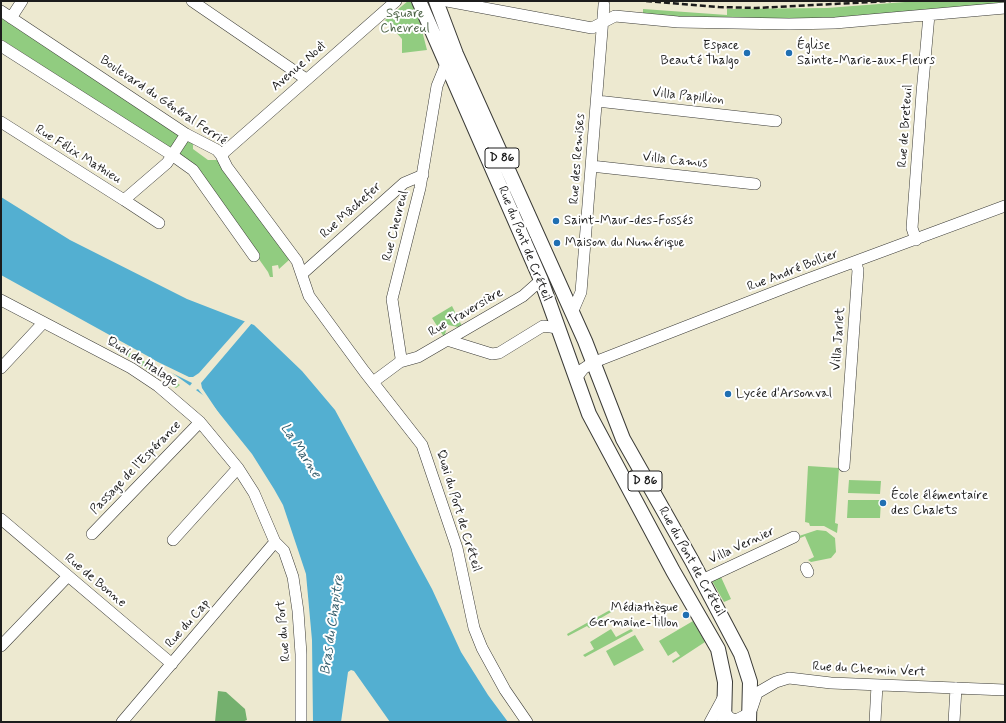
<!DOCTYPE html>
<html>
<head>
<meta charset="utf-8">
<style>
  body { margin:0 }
  #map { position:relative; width:1006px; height:723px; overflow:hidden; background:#ede9d0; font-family:Mynerve,sans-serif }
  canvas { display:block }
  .frame { position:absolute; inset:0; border:2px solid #1c1c1c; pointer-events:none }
</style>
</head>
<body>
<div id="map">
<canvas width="1006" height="723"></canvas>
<div class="frame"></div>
</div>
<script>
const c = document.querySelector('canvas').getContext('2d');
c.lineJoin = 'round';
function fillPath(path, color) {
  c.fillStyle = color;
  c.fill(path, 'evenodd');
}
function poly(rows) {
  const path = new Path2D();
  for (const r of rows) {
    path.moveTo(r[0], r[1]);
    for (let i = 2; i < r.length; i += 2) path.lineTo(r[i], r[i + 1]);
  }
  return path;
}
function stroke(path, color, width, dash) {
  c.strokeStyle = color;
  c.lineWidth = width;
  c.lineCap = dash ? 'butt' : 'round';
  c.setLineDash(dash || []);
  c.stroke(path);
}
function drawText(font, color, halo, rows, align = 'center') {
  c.font = font + ' Mynerve,sans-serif';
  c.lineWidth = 4;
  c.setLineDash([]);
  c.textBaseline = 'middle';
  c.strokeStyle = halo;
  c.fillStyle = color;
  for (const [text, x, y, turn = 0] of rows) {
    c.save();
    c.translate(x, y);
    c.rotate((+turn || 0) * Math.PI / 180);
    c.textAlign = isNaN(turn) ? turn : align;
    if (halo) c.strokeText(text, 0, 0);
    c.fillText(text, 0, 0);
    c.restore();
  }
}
fillPath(poly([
  [408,1,411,2,418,15,427,50,402,53,402,39,385,20],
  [918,1,1005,1,1005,3,837,19,761,20,676,17,643,13,643,9,727,15,727,9,827,8],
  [1,16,193,141,193,149,208,160,220,160,293,261,289,260,279,269,278,265,272,266,273,277,270,277,268,272,201,177,172,150,1,39],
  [452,306,463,328,448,325,444,337,432,318],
  [114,344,139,358,180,385,176,388,112,346],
  [808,466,839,468,835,523,838,524,837,533,824,526,810,526,809,523,805,522],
  [849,480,881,481,880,494,848,493],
  [848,500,881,500,880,518,847,518],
  [817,530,826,531,835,538,836,552,831,558,811,562,808,560,814,557,805,536,798,539,799,536],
  [721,577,731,599,724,602,712,581],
  [619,605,620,607,594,622,595,624,589,628,587,626,568,636,567,634],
  [693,621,705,642,673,663,672,661,680,656,676,651,668,656,659,641],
  [611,629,616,637,631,629,633,631,585,657,583,655,594,649,590,642],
  [635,635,644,650,614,666,606,651]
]), '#91cc80');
fillPath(poly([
  [218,691,226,692,245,709,247,720,242,722,215,722]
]), '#74b06e');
fillPath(poly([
  [1,197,70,240,187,299,254,325,302,371,335,410,432,589,461,652,488,695,508,722,390,722,354,671,351,670,348,672,341,722,313,722,312,640,306,574,283,505,274,489,252,454,207,398,153,359,1,275]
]), '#53afd1');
fillPath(poly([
  [246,320,252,323,201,383,202,388,228,427,198,389,194,391,189,387,192,383,166,370,129,348,189,377,193,377,199,373]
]), '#ede9d0');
const minor = poly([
  [192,1,306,79],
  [447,1,592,28,615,16,678,22,789,24,835,23,1005,8],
  [1,11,186,134,217,150,221,155,227,167,297,261,309,296,364,371,422,445,457,548,474,628,482,648,505,690,527,722],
  [11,18,22,1],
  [1,46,172,155,193,170,254,256],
  [597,101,776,121],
  [1,122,124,200,167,163,186,134],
  [221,155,396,1],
  [591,166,755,184],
  [124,200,159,223],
  [916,240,912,228,922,93,929,15],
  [302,274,404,183,423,175],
  [1,300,131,368,158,386,200,422,238,468,254,493,275,542,284,551,293,577,298,611,301,654,301,722],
  [572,313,581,292,604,5],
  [447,340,492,354,499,353,543,326,558,328],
  [400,362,418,357,523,296,541,280],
  [1,368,43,323],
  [576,378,583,369,592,363,805,280,1005,206],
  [373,382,400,362,401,358,392,299,420,188,437,86,446,64],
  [844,466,858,270,855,262],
  [1,519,172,664],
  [92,534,200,422],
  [173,540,238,468],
  [806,568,808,572],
  [702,580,794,537],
  [1,646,68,576],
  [752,708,757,693,776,682,789,678,831,683,1005,690],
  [725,713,730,718,736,720,750,713],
  [122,722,275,542],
  [710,722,723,698],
  [875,722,877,685],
  [954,722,956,688]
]);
const major = poly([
  [419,1,541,280,589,414,673,571,718,649,725,682,724,722],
  [436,1,456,54,585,341,623,439,692,561,741,654,750,682,749,722]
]);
stroke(minor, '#3b3b37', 12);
stroke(major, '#3b3b37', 16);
stroke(minor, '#fff', 11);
stroke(major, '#fff', 14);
stroke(poly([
  [646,1,719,7,756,8,891,1]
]), '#1c1c1c', 2.5, [6, 3]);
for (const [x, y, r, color] of [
  [747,53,4,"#1f6fb2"],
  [789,53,4,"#1f6fb2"],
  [556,221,4,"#1f6fb2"],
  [557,243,4,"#1f6fb2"],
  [728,394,4,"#1f6fb2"],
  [883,503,4,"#1f6fb2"],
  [686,615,4,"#1f6fb2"]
]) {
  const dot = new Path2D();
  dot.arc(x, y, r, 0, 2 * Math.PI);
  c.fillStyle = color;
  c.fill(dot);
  stroke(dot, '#fff', 1.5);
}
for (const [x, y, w] of [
  [502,158,34],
  [645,481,34]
]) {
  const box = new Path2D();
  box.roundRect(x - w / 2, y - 10, w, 20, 3);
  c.fillStyle = '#fff';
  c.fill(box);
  stroke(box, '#1c1c1c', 1);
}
drawText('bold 12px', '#1c1c1c', null, [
  ["D 86",502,158],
  ["D 86",645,481]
]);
drawText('13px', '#4b6244', '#fff', [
  ["Square",405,14],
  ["Chevreul",405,29]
]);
drawText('13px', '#1c1c1c', '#fff', [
  ["Espace",739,46,"right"],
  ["Beauté Thalgo",739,61,"right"],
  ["Église",797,46],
  ["Sainte-Marie-aux-Fleurs",797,61],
  ["Saint-Maur-des-Fossés",564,221],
  ["Maison du Numérique",565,243],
  ["Lycée d'Arsonval",736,394],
  ["École élémentaire",891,496],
  ["des Chalets",891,511],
  ["Médiathèque",678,608,"right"],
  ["Germaine-Tillon",678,623,"right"]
], 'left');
drawText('13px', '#1c1c1c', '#fff', [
  ["Avenue Noël",299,67,-41],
  ["Villa Papillion",688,97,6],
  ["Boulevard du Général Ferrié",163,101,34],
  ["Rue de Breteuil",906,126,-86],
  ["Rue Félix Mathieu",78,155,32],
  ["Rue des Remises",578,159,-86],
  ["Villa Camus",675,161,6],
  ["Rue Mâchefer",351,211,-42],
  ["Rue Chevreul",396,226,-76],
  ["Rue du Pont de Créteil",524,244,68],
  ["Rue André Bollier",793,271,-21],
  ["Rue Traversière",466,313,-30],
  ["Villa Jarlet",839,339,-86],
  ["Quai de Halage",142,362,32],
  ["Passage de l'Espérance",136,468,-46],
  ["Quai du Port de Créteil",458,511,73],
  ["Villa Vernier",742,546,-25],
  ["Rue du Pont de Créteil",691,562,61],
  ["Rue de Bonne",95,581,40],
  ["Rue du Cap",188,624,-49],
  ["Rue du Port",284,631,-95],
  ["Rue du Chemin Vert",869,670,3]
]);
drawText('italic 14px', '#355e6d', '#fff', [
  ["La Marne",300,451,57],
  ["Bras du Chapitre",333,625,-82]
]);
</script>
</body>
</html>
